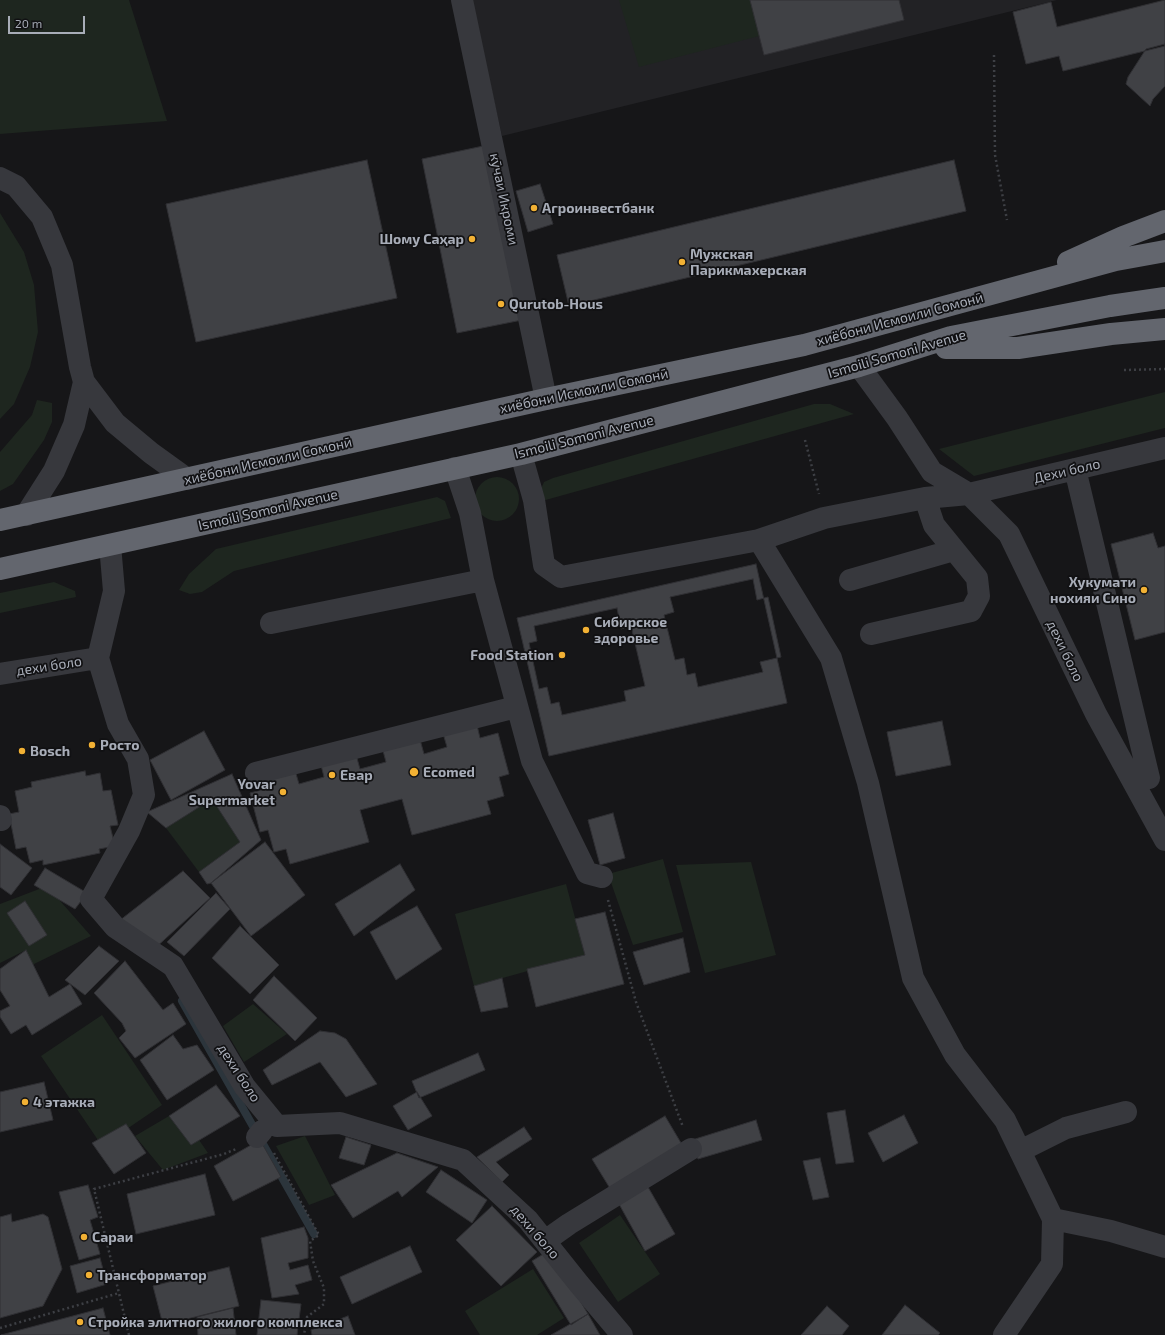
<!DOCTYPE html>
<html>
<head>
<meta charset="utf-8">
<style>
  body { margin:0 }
  #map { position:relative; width:1165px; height:1335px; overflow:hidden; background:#161618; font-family:"Exo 2",sans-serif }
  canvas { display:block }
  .scale { position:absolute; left:8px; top:16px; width:77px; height:18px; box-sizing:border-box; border:2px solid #a8adb8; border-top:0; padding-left:5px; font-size:12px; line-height:14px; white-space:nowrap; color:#a8adb8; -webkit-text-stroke:3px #111113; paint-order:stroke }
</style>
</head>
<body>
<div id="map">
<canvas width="1165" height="1335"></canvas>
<div class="scale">20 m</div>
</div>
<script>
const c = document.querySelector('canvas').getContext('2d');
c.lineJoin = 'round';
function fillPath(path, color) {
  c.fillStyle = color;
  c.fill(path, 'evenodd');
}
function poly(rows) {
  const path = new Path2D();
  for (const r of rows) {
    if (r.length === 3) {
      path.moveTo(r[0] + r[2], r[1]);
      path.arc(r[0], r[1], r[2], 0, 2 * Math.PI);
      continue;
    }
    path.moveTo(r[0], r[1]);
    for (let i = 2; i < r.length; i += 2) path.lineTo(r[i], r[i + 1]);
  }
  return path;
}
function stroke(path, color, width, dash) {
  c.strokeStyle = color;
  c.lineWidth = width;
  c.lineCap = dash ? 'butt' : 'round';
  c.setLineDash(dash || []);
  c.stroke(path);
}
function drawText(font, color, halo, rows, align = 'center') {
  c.font = font + ' "Exo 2",sans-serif';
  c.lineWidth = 3.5;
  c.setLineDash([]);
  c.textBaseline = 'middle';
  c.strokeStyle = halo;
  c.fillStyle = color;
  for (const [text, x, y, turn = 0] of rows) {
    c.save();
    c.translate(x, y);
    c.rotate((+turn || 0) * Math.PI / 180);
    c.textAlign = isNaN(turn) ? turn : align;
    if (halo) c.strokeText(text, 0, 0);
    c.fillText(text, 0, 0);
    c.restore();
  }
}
fillPath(poly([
  [471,0,1057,0,502,136]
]), '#222225');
fillPath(poly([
  [0,0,129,0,167,121,0,134],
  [619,0,899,0,639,67],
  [0,213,24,252,34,285,38,332,30,367,14,404,0,419],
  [1165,392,1165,428,974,476,939,449],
  [37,400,52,403,52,422,44,440,13,484,0,491,0,452,32,415],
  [814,404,830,404,854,414,542,501,541,489,544,482,553,478],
  [497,499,22],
  [437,497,445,501,451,518,234,571,202,592,190,594,179,590,189,574,216,549],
  [54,582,75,591,76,597,0,613,0,593],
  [212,799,240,842,199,872,166,828],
  [663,859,683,932,633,945,608,874],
  [751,862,776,955,705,973,676,865],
  [566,884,585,955,474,986,455,914],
  [47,886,91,936,32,965,26,950,0,963,0,904],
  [253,1004,287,1034,244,1062,223,1026],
  [102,1015,162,1105,102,1146,41,1056],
  [169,1116,191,1145,199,1140,208,1153,163,1170,135,1136],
  [305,1136,335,1195,309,1205,276,1146],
  [620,1215,660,1274,618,1302,579,1243],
  [533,1269,564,1318,537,1335,480,1335,465,1311]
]), '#1e261f');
stroke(poly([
  [182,1001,314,1234]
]), '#2c353c', 8);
const building = poly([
  [750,0,899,0,904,20,764,55,750,0],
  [1165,0,1165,46,1063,71,1059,56,1026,64,1013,12,1051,2,1057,27,1165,0],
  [1165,44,1165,86,1153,99,1150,106,1126,84,1128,77,1146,49,1165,44],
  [488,145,522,320,457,333,422,159,488,145],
  [367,160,397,298,196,342,166,204,367,160],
  [954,160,966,211,569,306,557,255,954,160],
  [540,184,553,224,528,232,516,191,540,184],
  [1153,533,1158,548,1165,546,1165,632,1135,640,1111,544,1153,533],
  [756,564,787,703,549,756,517,618,756,564],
  [753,579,757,600,768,597,781,657,760,662,763,672,698,687,695,673,687,675,684,658,675,660,664,615,674,612,670,597,753,579],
  [617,608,621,629,631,626,645,686,624,691,626,701,562,715,559,702,551,704,547,687,539,689,529,643,537,641,534,626,617,608],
  [476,721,480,738,498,733,509,774,499,777,504,796,487,801,491,814,412,835,402,799,360,810,369,842,290,864,286,849,274,852,268,830,260,832,250,793,265,789,261,776,294,767,299,784,324,777,320,761,355,751,360,769,386,762,382,747,419,736,424,754,447,747,442,730,476,721],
  [942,721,951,765,896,776,887,732,942,721],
  [204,731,225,770,171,800,150,760,204,731],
  [85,771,86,776,100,773,103,791,111,790,118,825,110,826,115,846,99,849,100,853,43,865,43,860,30,863,26,847,16,849,9,814,19,812,15,791,32,787,31,782,85,771],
  [232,774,261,840,211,883,207,884,199,872,240,842,212,799,166,828,147,812,232,774],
  [613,813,625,858,600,865,588,820,613,813],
  [265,842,305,895,251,936,211,883,265,842],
  [0,844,32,868,11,895,0,887,0,844],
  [400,864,415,890,354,936,335,904,400,864],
  [45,868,87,893,75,909,34,885,45,868],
  [183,871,210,898,153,950,119,921,183,871],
  [216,893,230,909,184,956,167,942,216,893],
  [25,901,47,935,29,946,7,913,25,901],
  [417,906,442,949,396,980,370,932,417,906],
  [605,912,624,984,536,1007,527,969,585,955,575,919,605,912],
  [240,926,279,965,250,994,212,958,240,926],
  [683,938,690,972,644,985,633,952,683,938],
  [99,946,119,961,85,995,65,980,99,946],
  [26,950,49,997,70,984,82,1004,32,1035,26,1025,11,1034,0,1017,0,1011,10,1006,0,990,0,969,26,950],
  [125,961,163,1010,173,1003,186,1024,135,1058,119,1038,126,1031,122,1023,94,993,125,961],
  [274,976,317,1018,295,1041,253,1000,274,976],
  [502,978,508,1007,481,1012,474,986,502,978],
  [320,1031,335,1033,346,1039,377,1084,346,1097,320,1062,272,1085,263,1070,320,1031],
  [173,1035,183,1049,197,1045,214,1070,167,1100,140,1060,173,1035],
  [478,1053,485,1070,419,1098,412,1081,478,1053],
  [44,1082,53,1120,0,1132,0,1092,44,1082],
  [216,1085,240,1116,191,1145,169,1116,216,1085],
  [417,1092,432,1116,408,1130,393,1106,417,1092],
  [845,1110,854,1162,836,1164,827,1113,845,1110],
  [904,1115,918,1143,883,1162,868,1133,904,1115],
  [665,1116,684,1148,611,1190,592,1159,665,1116],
  [756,1120,762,1140,698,1159,692,1140,756,1120],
  [126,1124,146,1153,114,1174,92,1143,126,1124],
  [524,1127,532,1139,496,1162,509,1175,502,1182,477,1157,524,1127],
  [346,1137,371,1145,364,1165,339,1158,346,1137],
  [260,1140,281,1177,233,1201,214,1166,260,1140],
  [397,1153,438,1167,402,1197,398,1191,353,1218,331,1185,397,1153],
  [820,1158,829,1197,813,1200,803,1161,820,1158],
  [441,1170,487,1200,472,1223,426,1192,441,1170],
  [205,1174,215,1215,136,1234,127,1194,205,1174],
  [88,1185,98,1217,90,1220,100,1254,79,1260,59,1192,88,1185],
  [648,1187,675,1234,645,1251,619,1204,648,1187],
  [492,1206,537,1252,501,1286,456,1240,492,1206],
  [11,1214,12,1222,43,1214,48,1217,62,1269,43,1306,0,1318,0,1217,11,1214],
  [304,1227,308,1238,308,1258,288,1263,290,1270,308,1265,312,1280,295,1285,299,1294,272,1298,261,1238,304,1227],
  [410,1246,422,1272,352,1304,340,1277,410,1246],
  [550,1250,588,1314,571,1325,532,1261,550,1250],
  [100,1258,107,1284,77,1293,70,1266,100,1258],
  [229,1267,239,1306,163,1325,153,1286,229,1267],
  [261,1300,301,1304,297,1335,257,1335,261,1300],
  [905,1305,940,1333,938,1335,882,1335,905,1305],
  [827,1306,849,1326,842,1335,801,1335,827,1306],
  [103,1308,110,1335,1,1335,103,1308],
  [233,1308,236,1335,198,1335,197,1317,233,1308],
  [588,1314,600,1335,551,1335,588,1314],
  [348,1316,355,1335,312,1335,311,1330,348,1316]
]);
fillPath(building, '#404145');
stroke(building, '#303034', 1);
stroke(poly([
  [994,55,995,155,1007,220],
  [1124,370,1165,369],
  [805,440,819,494],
  [608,900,636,1002,683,1127],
  [274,1153,319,1235,310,1241,313,1261,324,1288,324,1304,307,1317,304,1335],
  [0,1328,119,1293],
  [129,1335,94,1189,224,1154,236,1149]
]), '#3d3f44', 2.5, [2, 3]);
stroke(poly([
  [462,0,546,399],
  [0,178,16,186,42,217,62,265,80,367,84,382,115,423,151,453,187,479],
  [859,366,897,418,932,472,969,494,1009,534,1096,714,1165,840],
  [1165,448,969,494,925,498,824,518,759,540,831,658,868,783,913,978,955,1055,1005,1120,1053,1219,1111,1231,1165,1247],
  [521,454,534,500,544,565,561,577,759,540],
  [455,468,470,513,483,580,532,761,587,873,602,877],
  [1075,469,1149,778],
  [26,515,54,471,74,425,84,382],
  [110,545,114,591,98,658,118,724,138,759,144,795,129,831,91,899,115,927,173,966,245,1087,277,1126,340,1123,463,1160,528,1220,579,1284,622,1335],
  [850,580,954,550],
  [271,623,483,580],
  [871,634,971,611,979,596,977,578,934,525,925,498],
  [0,674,98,658],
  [256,773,516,707],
  [0,816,1,820],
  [257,1137,262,1131],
  [1020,1151,1066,1128,1126,1112],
  [545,1241,569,1224,691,1149],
  [1004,1335,1052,1264,1053,1219]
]), '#37383d', 22);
stroke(poly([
  [1068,262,1123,237,1165,221],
  [946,348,1018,348,1111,334,1165,329],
  [0,520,546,399,804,345,1116,260,1165,251],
  [0,569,521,454,859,366,951,337,1110,306,1165,298]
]), '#63666e', 22);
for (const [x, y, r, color] of [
  [534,208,4,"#f2b134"],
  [472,239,4,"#f2b134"],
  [682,262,4,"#f2b134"],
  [501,304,4,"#f2b134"],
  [1144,590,4,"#f2b134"],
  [586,630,4,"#f2b134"],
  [562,655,4,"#f2b134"],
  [92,745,4,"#f2b134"],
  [22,751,4,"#f2b134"],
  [414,772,5,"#f2b134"],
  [332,775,4,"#f2b134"],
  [283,792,4,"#f2b134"],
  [25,1102,4,"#f2b134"],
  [84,1237,4,"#f2b134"],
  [89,1275,4,"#f2b134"],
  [80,1322,4,"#f2b134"]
]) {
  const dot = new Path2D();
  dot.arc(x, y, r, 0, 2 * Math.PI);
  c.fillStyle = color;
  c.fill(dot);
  stroke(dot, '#111113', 1.5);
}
drawText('14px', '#a8adb8', '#111113', [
  ["кӯчаи Икроми",504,199,78],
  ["хиёбони Исмоили Сомонӣ",900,319,-15],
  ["Ismoili Somoni Avenue",897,354,-16],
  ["хиёбони Исмоили Сомонӣ",584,391,-12],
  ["Ismoili Somoni Avenue",584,437,-14],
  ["хиёбони Исмоили Сомонӣ",268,461,-13],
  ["Дехи боло",1067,471,-13],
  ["Ismoili Somoni Avenue",268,510,-13],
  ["дехи боло",1065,651,64],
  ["дехи боло",49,666,-9],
  ["дехи боло",239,1073,57],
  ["дехи боло",535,1232,49]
]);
drawText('bold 14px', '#a8adb8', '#111113', [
  ["Агроинвестбанк",542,208],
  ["Шому Саҳар",464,239,"right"],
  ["Мужская",690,254],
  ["Парикмахерская",690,270],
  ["Qurutob-Hous",509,304],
  ["Хукумати",1136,582,"right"],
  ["нохияи Сино",1136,598,"right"],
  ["Сибирское",594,622],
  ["здоровье",594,638],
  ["Food Station",554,655,"right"],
  ["Росто",100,745],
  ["Bosch",30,751],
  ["Ecomed",423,772],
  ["Евар",340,775],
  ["Yovar",275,784,"right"],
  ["Supermarket",275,800,"right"],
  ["4 этажка",33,1102],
  ["Сараи",92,1237],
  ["Трансформатор",97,1275],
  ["Стройка элитного жилого комплекса",88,1322]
], 'left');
</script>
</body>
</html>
